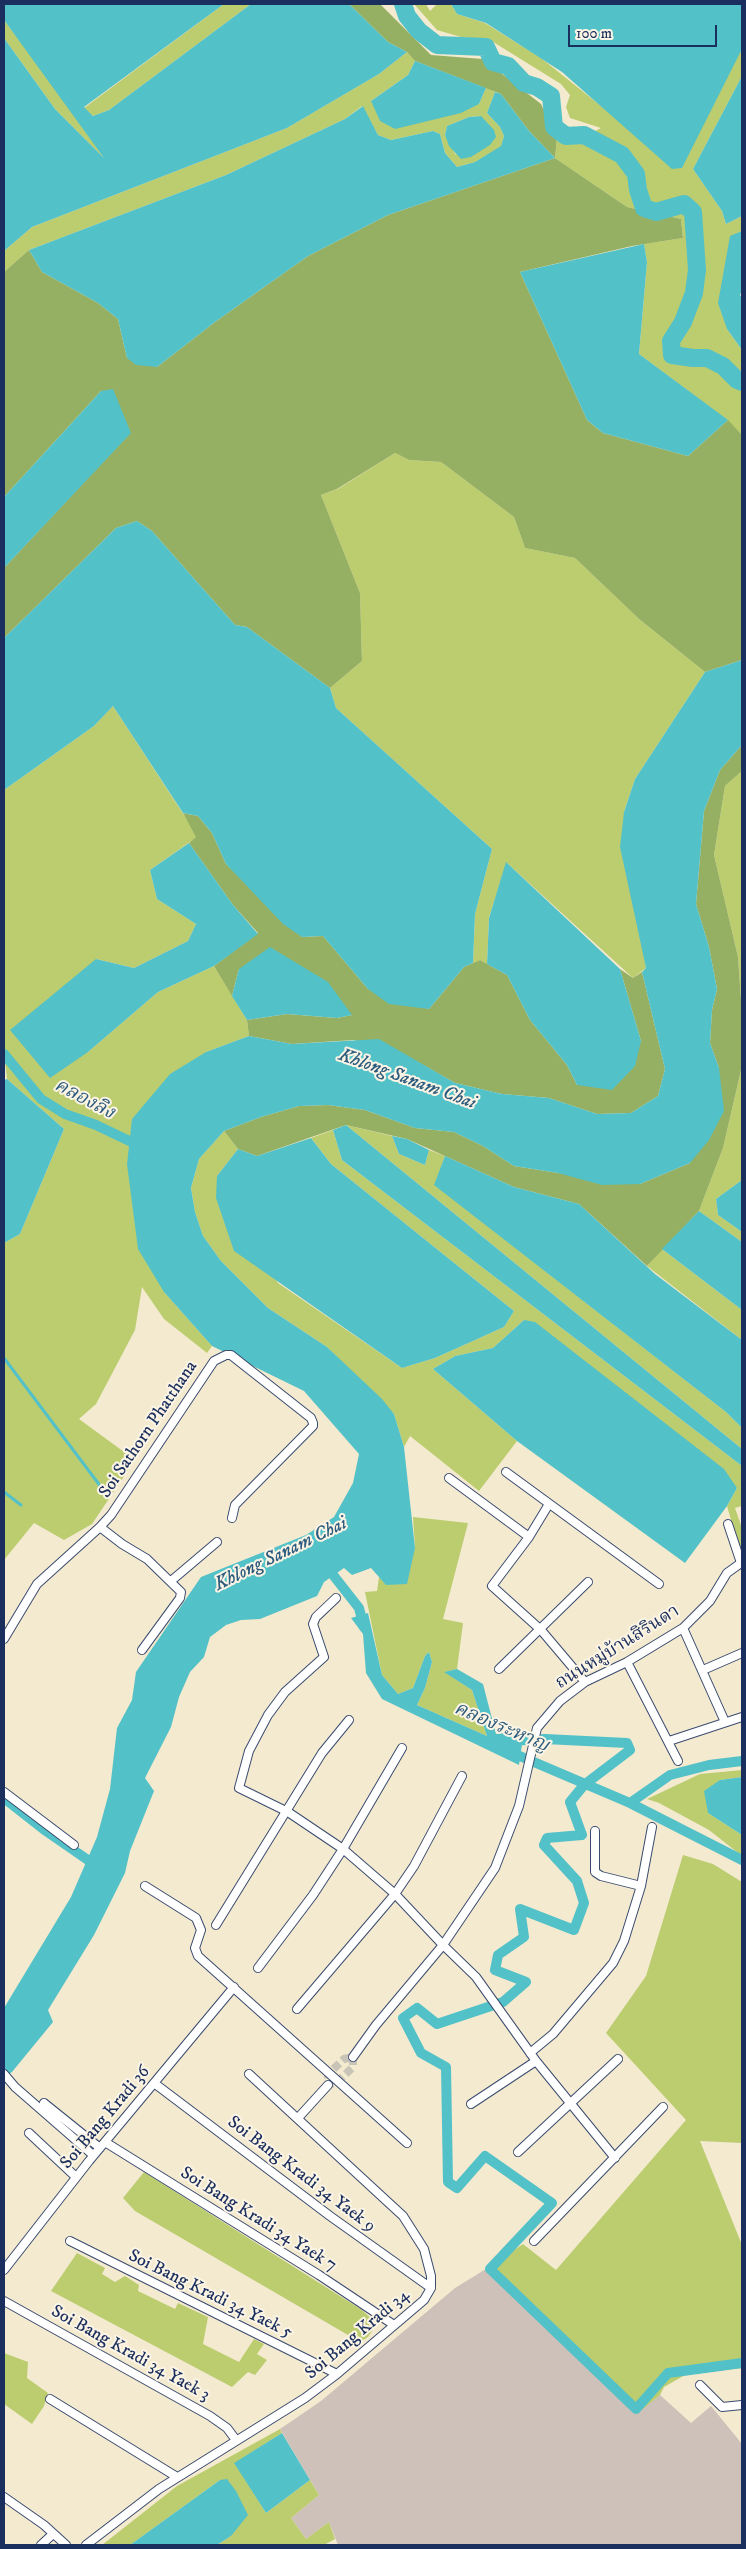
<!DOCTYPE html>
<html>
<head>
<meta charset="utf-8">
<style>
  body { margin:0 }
  #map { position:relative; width:746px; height:2549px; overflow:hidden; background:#f3eacf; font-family:"IM FELL DW Pica",serif }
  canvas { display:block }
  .frame { position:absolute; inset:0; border:5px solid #1b2f5e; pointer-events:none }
  .scale { position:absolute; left:568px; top:25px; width:149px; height:22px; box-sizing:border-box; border:2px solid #1b2f5e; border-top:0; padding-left:6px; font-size:15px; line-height:18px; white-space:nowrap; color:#1b2f5e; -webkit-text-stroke:4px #fcf5e5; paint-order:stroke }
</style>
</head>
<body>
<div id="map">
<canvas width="746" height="2549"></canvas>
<div class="frame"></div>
<div class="scale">100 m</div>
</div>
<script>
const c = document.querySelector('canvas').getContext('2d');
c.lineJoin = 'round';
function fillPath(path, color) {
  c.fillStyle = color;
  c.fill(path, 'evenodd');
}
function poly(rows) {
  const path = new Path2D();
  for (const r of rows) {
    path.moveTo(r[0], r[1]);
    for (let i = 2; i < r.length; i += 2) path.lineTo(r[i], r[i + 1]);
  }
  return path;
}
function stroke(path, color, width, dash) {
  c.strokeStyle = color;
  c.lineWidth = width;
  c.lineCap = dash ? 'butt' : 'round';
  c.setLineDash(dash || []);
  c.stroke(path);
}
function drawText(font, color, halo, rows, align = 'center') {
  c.font = font + ' "IM FELL DW Pica","Noto Serif Thai",serif';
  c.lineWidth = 4;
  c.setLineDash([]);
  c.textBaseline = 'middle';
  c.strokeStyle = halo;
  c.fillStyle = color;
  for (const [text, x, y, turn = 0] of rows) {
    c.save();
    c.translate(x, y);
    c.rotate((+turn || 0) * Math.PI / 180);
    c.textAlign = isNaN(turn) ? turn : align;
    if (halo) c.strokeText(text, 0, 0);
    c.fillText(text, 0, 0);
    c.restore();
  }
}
fillPath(poly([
  [486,2269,636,2414,660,2395,691,2423,711,2406,742,2444,742,2545,338,2545,329,2522,306,2539,291,2518,319,2495,280,2429,321,2401,455,2288]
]), '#cec1ba');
fillPath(poly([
  [224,4,251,4,109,110,93,116,84,108],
  [414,4,426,4,430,11,437,4,451,4,457,14,485,23,541,58,601,106,741,52,742,49,742,76,693,169,722,211,726,224,742,216,742,231,730,237,727,329,742,350,742,435,727,420,639,354,647,262,644,244,683,238,681,219,627,207,555,158,557,138,574,142,601,128,570,118,566,107,570,95,561,84,490,40,461,37,437,30],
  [4,20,34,60,107,161,55,109,4,38],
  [407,52,415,61,408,75,371,101,479,104,486,88,495,92,487,113,500,127,504,136,501,147,475,162,457,167,445,153,440,134,433,131,391,140,378,135,362,106,345,119,226,175,29,250,4,272,4,251,32,227,287,128,379,74],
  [481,116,456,155,445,135,447,126,469,117],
  [395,453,409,460,441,462,514,517,525,548,575,558,639,619,705,672,635,779,624,812,646,968,633,978,507,863,489,917,487,964,480,960,473,963,475,914,492,849,336,708,330,688,362,661,360,593,321,495,338,489],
  [113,706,193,829,197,837,150,870,157,899,196,924,188,941,134,968,96,959,88,1052,158,992,214,966,247,1020,249,1036,206,1052,164,1292,212,1346,207,1353,164,1319,142,1287,135,1330,96,1404,79,1419,135,1460,92,1524,64,1540,34,1523,4,1560,4,1243,20,1234,64,1129,7,1079,4,1053,4,790,94,726],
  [742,771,742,1013,738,957,714,855,725,786],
  [742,1066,742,1180,716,1199,718,1215,742,1232,742,1242,699,1211,723,1148],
  [346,1125,392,1136,399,1154,425,1165,429,1150,445,1156,435,1185,726,1412,742,1428,742,1449],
  [333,1130,342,1160,742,1466,742,1506,735,1508,742,1528,742,1557,727,1506,737,1488,524,1320,493,1348,455,1356,433,1369,517,1441,479,1491,410,1436,404,1447,394,1414,327,1347,268,1308,221,1261,203,1236,195,1212,191,1188,199,1159,224,1131,238,1149,217,1176,278,1283,402,1368,435,1358,504,1327,514,1311,331,1164,311,1138],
  [662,1249,742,1310,742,1340,647,1266],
  [413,1517,468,1523,443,1619,463,1623,457,1669,445,1672,472,1690,487,1736,417,1705,425,1688,432,1662,429,1652,425,1656,413,1688,398,1694,382,1675,365,1592,377,1591,379,1577,387,1585,415,1548],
  [742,1770,742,1777,720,1780,708,1813,742,1835,742,1856,709,1830,659,1803,647,1799,700,1774],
  [683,1855,713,1864,742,1882,742,2143,700,2141,742,2245,742,2368,685,2375,664,2387,660,2395,637,2414,486,2269,523,2244,556,2270,686,2120,606,2033,646,1976],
  [144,2172,362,2310,377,2324,368,2337,360,2342,135,2211,123,2198],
  [77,2253,105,2268,102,2274,115,2282,125,2276,139,2285,138,2291,175,2309,178,2303,208,2317,203,2344,239,2362,254,2339,264,2344,257,2354,267,2360,255,2375,248,2372,232,2387,51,2291],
  [4,2353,28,2362,27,2378,48,2393,44,2406,32,2424,4,2404],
  [280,2429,282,2433,235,2463,266,2513,310,2480,319,2495,291,2518,306,2539,329,2522,335,2539,324,2545,217,2545,231,2536,220,2480,130,2545,102,2545,177,2486]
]), '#bccd70');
fillPath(poly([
  [349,4,380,4,431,55,483,59,541,104,557,138,555,158,627,207,681,219,683,238,632,246,520,272,587,420,603,433,688,456,728,420,742,435,742,660,705,672,639,619,575,558,525,548,514,517,441,462,409,460,395,453,337,489,321,495,360,593,362,661,330,688,247,627,235,625,152,531,137,521,116,528,4,638,4,568,130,433,126,422,101,391,4,497,4,272,29,250,42,272,98,303,118,319,127,358,157,367,215,322,308,256,388,215,555,158,529,131,501,94,415,61,407,52,388,42],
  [742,745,742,771,725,786,714,855,738,957,742,1013,742,1066,723,1148,699,1211,647,1266,579,1204,514,1187,407,1139,346,1125,257,1156,238,1149,224,1131,261,1117,299,1106,328,1105,365,1110,415,1128,454,1132,483,1146,514,1166,558,1173,640,1184,690,1163,719,1068,710,1043,712,1010,717,989,709,947,696,904,704,811,720,770],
  [183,813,198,816,212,833,226,864,302,937,323,936,368,989,429,1009,464,967,480,960,507,975,530,1020,567,1065,577,1085,641,1041,620,969,633,978,642,972,665,1069,658,1096,631,1113,597,1114,549,1098,502,1094,455,1083,418,1062,354,1040,292,1044,249,1036,247,1020,287,1014,337,1018,352,1015,239,969,232,996,214,966,258,933,233,905,189,843,196,837]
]), '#95b062');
fillPath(poly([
  [4,4,224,4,84,107,93,116,109,110,251,4,349,4,388,42,407,52,379,74,287,128,32,227,4,251,4,38,55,109,104,158,4,20],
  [451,4,742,4,742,49,682,168,672,169,562,72,486,23,457,14],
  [415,61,486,88,479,104,461,113,395,129,380,121,371,101,408,75],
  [742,76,742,216,726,224,722,211,693,169],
  [495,92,501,94,529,131,555,158,388,215,308,256,215,322,157,367,136,365,127,358,118,319,98,303,42,272,29,250,226,175,345,119,363,106,378,135,391,140,433,131,440,134,445,153,457,167,475,162,501,146,504,136,500,127,487,113],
  [481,116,494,130,496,137,490,145,471,157,461,159,449,146,445,135,447,126,469,117],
  [742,231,742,290,740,295,742,298,742,350,727,329,718,303,730,236],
  [644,244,647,262,639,354,728,420,688,456,603,433,587,420,520,272],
  [113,389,131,433,4,568,4,497,101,391],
  [137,521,152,531,235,625,247,627,330,688,336,708,492,849,475,914,473,963,464,967,429,1009,389,1004,368,989,323,936,302,937,283,924,226,864,212,833,198,816,183,813,113,706,94,726,4,790,4,638,116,528],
  [742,660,742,745,720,770,704,811,696,904,709,947,717,989,712,1010,710,1043,719,1068,724,1111,709,1140,690,1163,640,1184,602,1185,558,1173,514,1166,483,1146,454,1132,415,1128,365,1110,328,1105,299,1106,261,1117,224,1131,199,1159,191,1188,195,1212,203,1236,221,1261,268,1308,327,1347,382,1399,394,1414,404,1447,415,1548,407,1584,386,1585,371,1568,352,1575,344,1568,324,1582,317,1596,260,1619,241,1620,226,1625,210,1637,204,1657,190,1672,179,1697,171,1727,145,1778,154,1791,130,1851,125,1873,94,1935,48,2010,53,2022,12,2072,4,2077,4,2008,71,1897,97,1837,110,1789,117,1728,132,1700,136,1672,201,1577,306,1535,334,1517,353,1483,359,1454,304,1391,212,1346,164,1292,138,1249,127,1164,132,1119,170,1074,206,1052,249,1036,292,1044,379,1039,455,1083,502,1094,549,1098,597,1114,631,1113,658,1096,665,1069,642,972,646,968,620,847,624,812,635,779,705,672],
  [189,843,233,905,258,934,214,966,158,992,88,1052,50,1078,10,1030,96,959,134,968,188,941,196,924,157,899,150,870],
  [506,862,620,969,641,1041,635,1066,612,1090,577,1085,567,1065,530,1020,507,975,487,964,489,918],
  [270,947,328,982,352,1015,337,1018,287,1014,247,1020,232,996,239,969],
  [7,1079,64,1129,20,1234,4,1243,4,1080],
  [346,1125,742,1449,742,1466,342,1160,333,1130],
  [392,1136,407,1139,429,1150,425,1165,399,1154],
  [311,1138,331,1164,514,1311,504,1327,435,1358,402,1368,234,1251,216,1198,217,1176,238,1149,257,1156],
  [445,1156,514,1187,579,1204,655,1274,742,1340,742,1428,726,1412,434,1185],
  [742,1180,742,1232,718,1215,716,1199],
  [699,1211,742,1242,742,1310,662,1249],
  [524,1320,535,1322,724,1469,737,1488,727,1506,685,1563,517,1441,433,1369,455,1356,493,1348],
  [368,1613,382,1675,398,1694,413,1688,425,1656,429,1652,432,1662,425,1688,417,1705,487,1736,472,1690,444,1672,457,1669,483,1684,496,1734,524,1731,519,1765,382,1699,366,1673,363,1634,351,1618],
  [742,1777,742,1835,708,1813,704,1791,720,1780],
  [282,2433,310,2480,266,2513,234,2463],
  [227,2479,236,2491,248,2515,231,2536,217,2545,130,2545,220,2480]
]), '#53c1c8');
stroke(poly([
  [4,1358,101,1487],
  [4,1492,21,1505]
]), '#53c1c8', 3);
stroke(poly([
  [4,1054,41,1099,65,1114,96,1125,142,1147],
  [326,1566,359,1608,364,1627],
  [510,1741,545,1739,627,1743,630,1750,584,1785,570,1802,582,1835,547,1838,544,1845,577,1881,584,1903,574,1930,520,1909,524,1937,498,1955,495,1970,526,1982,503,2002,437,2024,417,2008,403,2018,421,2053,446,2067,448,2182,457,2188,485,2156,552,2203,490,2269,636,2409,668,2373,742,2363],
  [508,1751,630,1803,742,1860],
  [4,1798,46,1831,98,1867],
  [630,1803,670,1775,709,1765,742,1761]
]), '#53c1c8', 10);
stroke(poly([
  [403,4,407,16,419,31,437,45,486,47,493,62,508,66,524,83,537,87,551,96,554,127,566,136,584,135,622,155,636,174,638,190,644,208,656,212,684,204,693,212,697,270,694,293,683,322,671,341,672,355,693,358,707,358,723,366,737,380,742,382]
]), '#53c1c8', 18);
stroke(poly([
  [353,2057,353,2067,337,2082,328,2085,328,2074,344,2059,353,2057]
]), '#c8c5b8', 8, [8, 4]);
const street = poly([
  [506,1472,659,1584],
  [449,1478,529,1537],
  [549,1504,529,1537,492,1586,541,1630,585,1682],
  [100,1527,122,1544,147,1559,181,1592,180,1598,142,1650],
  [171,1581,217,1542],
  [336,1598,316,1617,313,1624,324,1657,285,1692,268,1715,249,1751,239,1788,288,1812,343,1849,395,1894,443,1945,476,1977,536,2061,615,2158],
  [683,1628,725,1722],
  [4,1639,37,1584,100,1527,111,1515,214,1361,226,1355,231,1355,311,1418,313,1423,313,1426,235,1505,232,1518],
  [627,1662,678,1761],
  [499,1669,588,1582],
  [703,1670,742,1653],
  [669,1741,742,1717],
  [4,1792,74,1845],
  [595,1831,595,1872,601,1876,641,1886],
  [145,1886,196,1918,201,1930,195,1948,198,1956,407,2143],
  [216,1925,322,1753,349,1720],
  [258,1968,313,1895,343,1849,402,1748],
  [297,2009,395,1894,414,1866,462,1776],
  [530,2053,553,2034,613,1963,624,1941,641,1886,652,1827],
  [353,2057,376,2025,443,1945,495,1868,519,1806,537,1728,560,1701,585,1682,627,1662,683,1628,710,1601,727,1573,741,1563,728,1524],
  [4,2074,15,2087,93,2155],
  [154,2083,330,2216,431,2288],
  [44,2103,100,2148],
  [471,2104,536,2061],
  [298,2118,328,2085],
  [29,2133,76,2177],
  [105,2142,319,2275,394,2325],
  [518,2152,618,2059],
  [70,2241,337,2374],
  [534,2241,663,2107],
  [4,2270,89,2161,234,1987],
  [4,2301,210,2416,227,2428,236,2440],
  [700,2385,722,2407,742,2405],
  [50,2399,177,2477],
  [4,2497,44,2525,66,2545],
  [41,2545,53,2534],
  [86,2545,159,2489,305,2398,337,2374,424,2300,431,2288,431,2276,424,2249,403,2216,249,2074]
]);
stroke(street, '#3b4b6f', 10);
stroke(street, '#fff', 8);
drawText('18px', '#1b2f5e', '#fcf5e5', [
  ["Soi Sathorn Phatthana",149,1430,-56],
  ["ถนนหมู่บ้านสิรินดา",618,1648,-32],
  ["Soi Bang Kradi 36",106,2118,-50],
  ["Soi Bang Kradi 34 Yaek 9",301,2175,37],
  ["Soi Bang Kradi 34 Yaek 7",258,2220,32],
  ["Soi Bang Kradi 34 Yaek 5",210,2295,26],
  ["Soi Bang Kradi 34",358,2335,-40],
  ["Soi Bang Kradi 34 Yaek 3",130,2354,29]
]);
drawText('italic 19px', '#2c5b7e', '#fcf5e5', [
  ["Khlong Sanam Chai",407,1080,20],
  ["คลองลิง",84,1100,28],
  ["Khlong Sanam Chai",281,1555,-26],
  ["คลองระหาญ",501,1728,23]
]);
</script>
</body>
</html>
